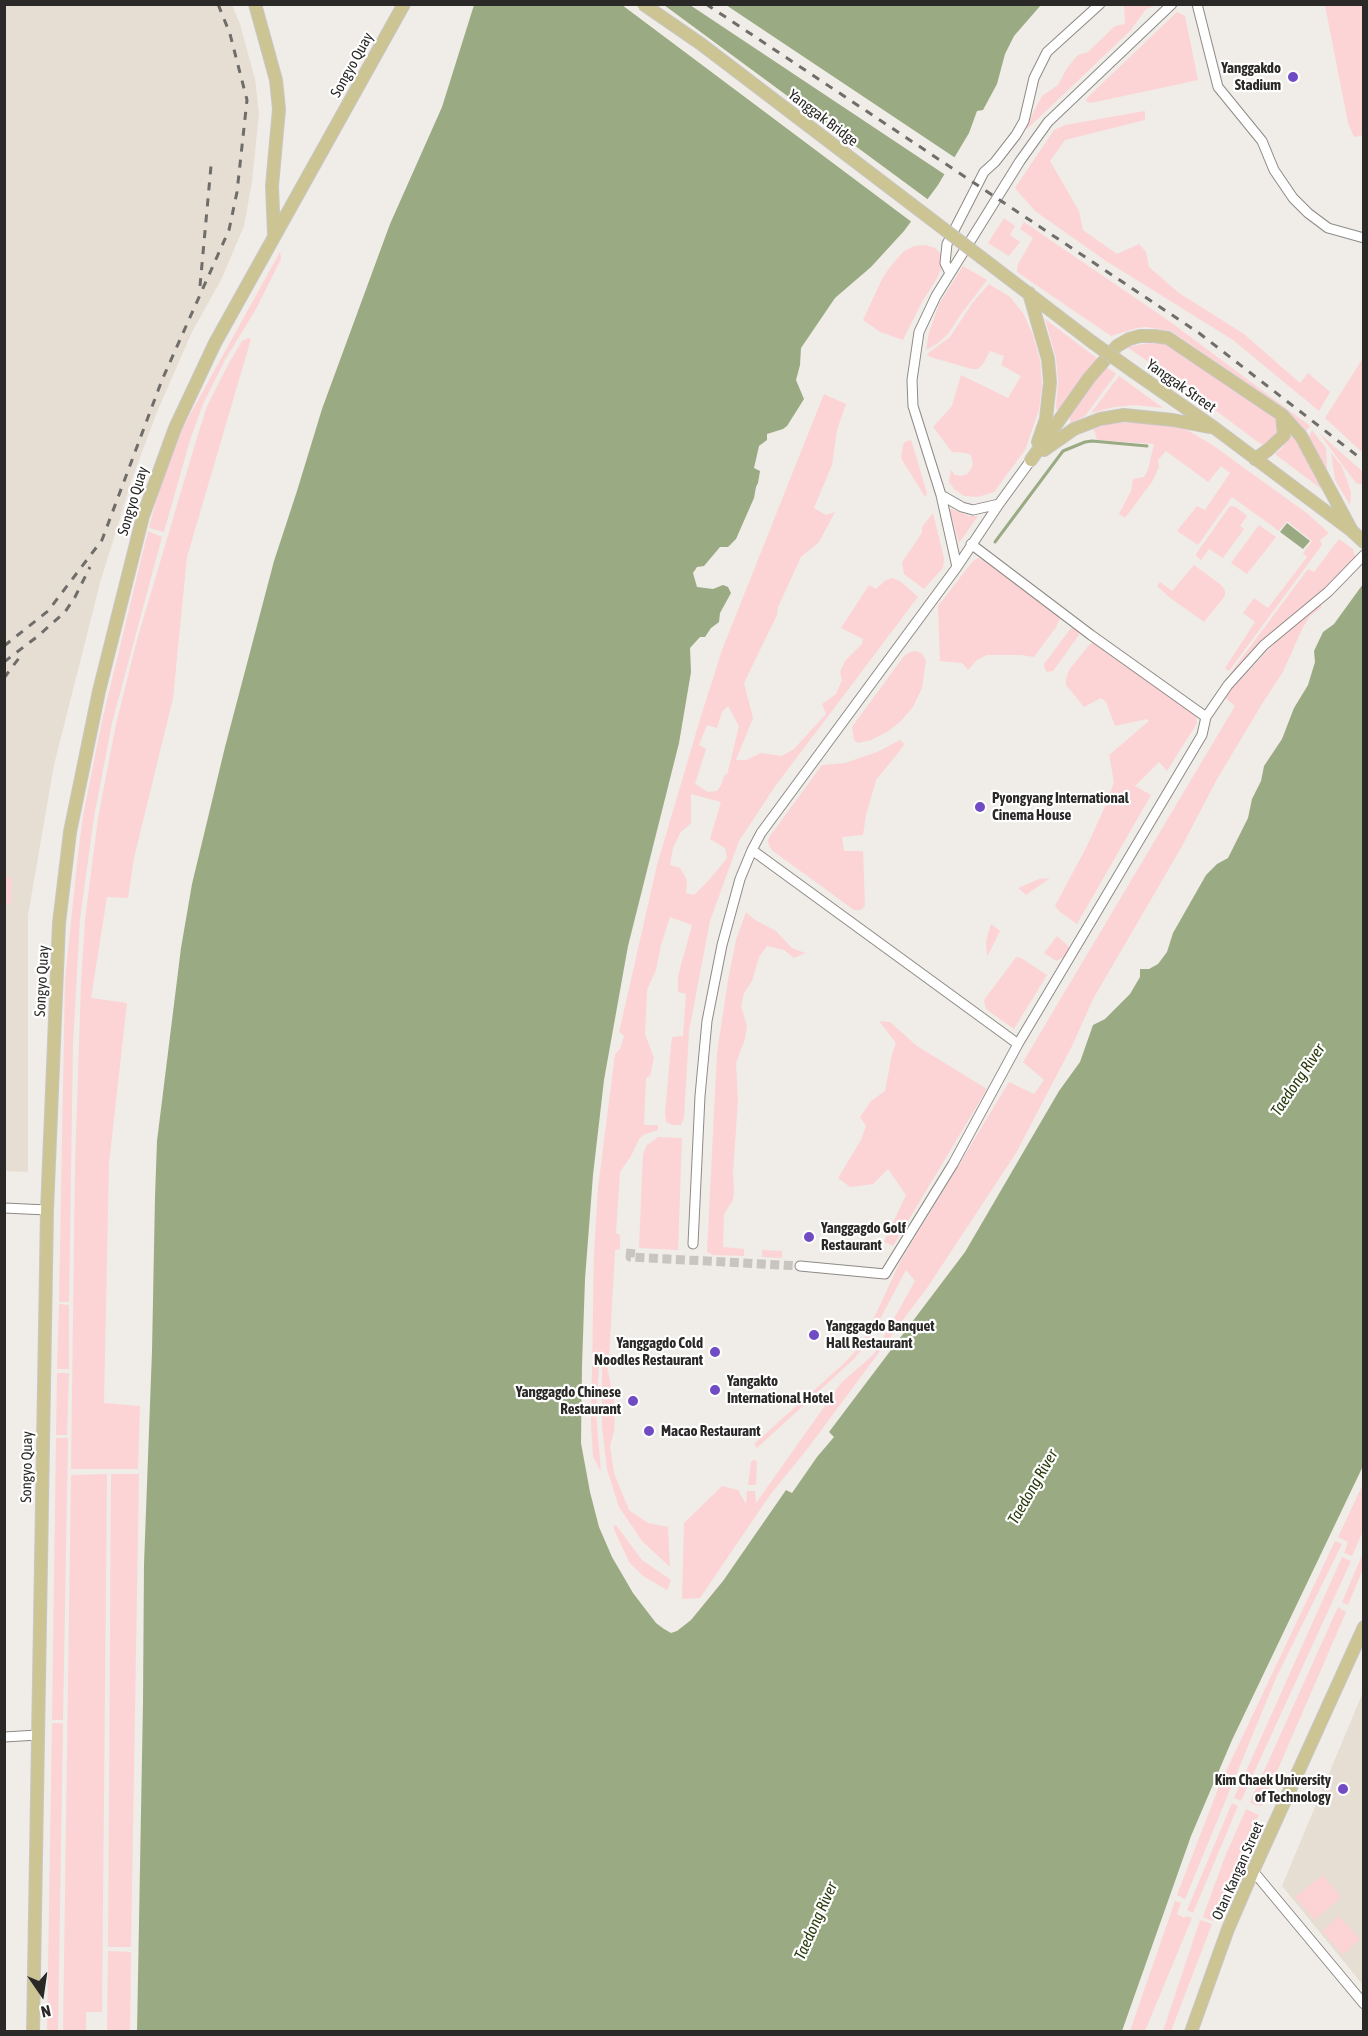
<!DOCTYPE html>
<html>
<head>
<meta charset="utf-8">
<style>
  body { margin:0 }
  #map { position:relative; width:1368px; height:2036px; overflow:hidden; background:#f0ece7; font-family:"Asap Condensed",sans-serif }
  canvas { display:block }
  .frame { position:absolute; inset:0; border:6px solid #2a2927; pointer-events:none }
  .north { position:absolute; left:12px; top:1964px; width:60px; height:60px; -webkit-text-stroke:4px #fff; paint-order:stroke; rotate:167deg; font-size:16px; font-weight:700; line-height:24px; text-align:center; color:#2a2927 }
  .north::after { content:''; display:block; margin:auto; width:21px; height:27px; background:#2a2927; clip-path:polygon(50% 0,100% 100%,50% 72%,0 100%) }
</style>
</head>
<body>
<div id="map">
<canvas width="1368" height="2036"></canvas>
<div class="frame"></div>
<div class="north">N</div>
</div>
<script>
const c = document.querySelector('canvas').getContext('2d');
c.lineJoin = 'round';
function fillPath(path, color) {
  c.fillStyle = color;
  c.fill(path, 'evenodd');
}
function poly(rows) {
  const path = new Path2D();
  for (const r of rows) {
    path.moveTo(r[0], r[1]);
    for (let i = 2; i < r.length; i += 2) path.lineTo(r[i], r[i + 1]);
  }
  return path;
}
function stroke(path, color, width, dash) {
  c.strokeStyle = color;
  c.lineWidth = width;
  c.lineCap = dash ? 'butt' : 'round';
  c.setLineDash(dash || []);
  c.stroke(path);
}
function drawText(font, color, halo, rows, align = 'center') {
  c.font = font + ' "Asap Condensed",sans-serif';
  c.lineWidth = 4.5;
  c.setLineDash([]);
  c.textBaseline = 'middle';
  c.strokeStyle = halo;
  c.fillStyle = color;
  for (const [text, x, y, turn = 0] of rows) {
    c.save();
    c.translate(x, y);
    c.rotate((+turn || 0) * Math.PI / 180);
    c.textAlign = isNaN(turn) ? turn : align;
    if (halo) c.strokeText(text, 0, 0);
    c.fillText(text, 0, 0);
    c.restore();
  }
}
fillPath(poly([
  [5,5,232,5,240,24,255,79,259,113,252,182,244,226,222,278,192,332,157,412,133,476,100,583,54,765,28,915,28,1172,5,1171],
  [1363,1692,1363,1985,1282,1886]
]), '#e7ded3');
fillPath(poly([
  [1124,5,1157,5,1146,9,1130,31,1027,129,1026,127,1042,96,1058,85,1067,68,1078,55,1088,52,1115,26,1125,24],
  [1325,5,1363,5,1363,135,1354,137,1348,123],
  [1177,12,1185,16,1198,80,1091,103,1086,101,1088,97],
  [1145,111,1145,120,1065,140,1050,161,1079,211,1083,230,1117,254,1139,244,1146,252,1149,267,1179,293,1244,334,1300,383,1308,373,1330,392,1319,411,1233,340,1106,261,1035,211,1015,188,1054,130,1065,125],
  [1004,218,1015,226,1010,235,1020,242,1009,256,988,243],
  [1024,222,1169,321,1310,426,1304,433,1286,412,1273,401,1171,331,1146,327,1137,328,1111,336,1017,272,1018,264,1033,238,1020,229],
  [926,245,935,248,942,255,943,265,937,278,922,302,903,340,880,332,863,320,882,279,890,267,904,251,914,246],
  [280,252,281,259,256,309,225,360,203,404,190,440,164,532,149,528,166,464,182,429],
  [963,266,987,280,961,314,948,334,938,343,926,350,929,333,939,304],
  [989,284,1010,297,1023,313,1033,335,1040,360,1042,386,1039,410,1025,450,994,492,978,497,964,496,954,489,949,482,951,470,955,475,961,476,967,474,971,469,973,464,971,455,966,453,952,452,933,427,952,406,961,375,1008,398,1021,376,1001,365,1004,356,990,351,983,364,978,369,972,369,930,357,927,354,950,337,973,302],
  [1045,319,1098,359,1058,410,1056,409,1058,380,1056,358],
  [248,338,251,339,187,557,173,698,134,858,128,898,107,897,91,998,127,1003,109,1163,104,1403,140,1406,138,1469,71,1469,75,1166,81,983,85,920,98,818,116,724,137,640,196,441,207,406,229,363,242,341],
  [1149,343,1163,344,1174,348,1273,417,1277,420,1277,431,1275,437,1264,446,1258,442,1179,383,1127,347],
  [1363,358,1363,453,1325,418],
  [1105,366,1116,374,1085,416,1071,423,1069,416],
  [1119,376,1163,408,1135,405,1114,407,1091,413],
  [824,394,846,404,837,430,832,465,814,508,826,515,835,512,819,542,801,557,778,607,777,615,744,683,753,718,736,760,746,760,761,753,782,756,794,749,826,714,822,704,836,694,842,680,840,672,845,661,862,644,863,639,841,628,869,585,876,589,886,580,892,578,900,581,918,597,776,785,739,841,710,921,689,1031,684,1118,681,1125,672,1125,666,1122,665,1114,670,1056,672,1037,683,1036,686,994,678,992,678,976,692,925,670,917,661,945,656,970,647,990,645,1034,654,1058,650,1076,646,1078,644,1125,658,1125,658,1130,643,1135,639,1139,631,1156,620,1172,616,1233,620,1235,620,1249,615,1250,609,1359,600,1357,599,1364,596,1414,601,1472,593,1456,591,1423,594,1253,598,1188,615,1054,620,1049,624,1036,619,1032,621,1024,657,865,701,716,722,650],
  [728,706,739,726,727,775,725,774,721,785,717,791,708,792,695,784,706,749,699,745,707,725,717,728,722,712],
  [691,794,721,802,710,839,725,848,727,858,709,880,694,895,686,893,687,880,680,868,670,865,673,848,680,833,691,823],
  [1133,422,1166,425,1187,430,1211,444,1308,514,1329,533,1320,540,1322,545,1229,671,1225,668,1255,622,1243,613,1254,598,1268,608,1307,557,1303,553,1312,541,1287,521,1279,531,1232,497,1198,545,1177,531,1197,506,1205,510,1230,473,1221,466,1208,482,1166,451,1158,460,1159,467,1152,482,1125,518,1119,514,1131,491,1133,479,1144,477,1148,470,1154,444,1097,440,1094,429,1109,424],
  [1312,430,1326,448,1327,470,1309,437],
  [1319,433,1363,472,1363,485,1356,483,1353,479],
  [1290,435,1294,436,1328,494,1275,454,1282,448],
  [911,440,927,493,925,497,901,458,903,445,905,442],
  [1331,453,1341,465,1347,480,1351,493,1350,505,1335,480],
  [1230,506,1236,507,1247,516,1240,526,1244,529,1223,558,1209,549,1201,560,1197,557,1196,554],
  [949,508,969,516,978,516,959,543],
  [933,513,944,558,943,568,924,589,904,574,902,562,922,533,922,527],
  [1259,525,1276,537,1247,574,1231,563],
  [148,531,162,537,112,723,94,817,80,919,73,1044,69,1302,59,1302,65,980,78,854,83,816,102,721],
  [1339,539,1353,549,1354,554,1357,557,1350,569,1229,675,1308,569,1314,572],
  [978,558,992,564,1058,614,1060,618,1056,627,1034,657,1021,655,987,655,977,660,968,670,962,663,940,661,938,606,973,561],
  [1194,565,1220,584,1225,590,1225,596,1204,622,1169,597,1157,586,1160,582,1172,591],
  [1321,603,1321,608,1310,616,1302,629,1283,672,1262,704,1216,781,1181,848,1093,999,1072,1046,1016,1153,929,1285,808,1448,770,1495,700,1598,682,1599,684,1523,722,1486,738,1490,746,1504,747,1491,755,1491,756,1503,841,1383,874,1354,915,1281,906,1270,869,1340,865,1337,900,1262,1009,1082,1034,1094,1044,1080,1023,1062,1235,706,1224,697,1284,633],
  [1071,628,1074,628,1078,630,1079,635,1053,671,1047,672,1044,667,1044,664],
  [1093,642,1196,715,1197,723,1167,771,1159,762,1135,786,1151,795,1077,924,1060,912,1055,906,1087,846,1107,802,1114,782,1109,755,1149,721,1147,719,1115,726,1106,702,1101,698,1084,707,1066,685,1066,679,1069,670,1089,645],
  [917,651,922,654,926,660,922,688,913,707,900,722,887,732,871,740,858,743,854,740,852,727,904,656,910,652],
  [900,740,904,744,902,748,876,780,866,815,863,835,842,837,844,851,863,851,865,906,861,910,854,910,773,851,769,846,768,840,770,836,822,765,845,763,877,752],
  [5,877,12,877,11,904,5,904],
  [1050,878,1026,895,1018,888,1039,879],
  [746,912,755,920,776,931,792,948,805,953,794,958,784,950,767,946,759,957,752,981,744,993,741,1006,747,1026,745,1039,736,1063,738,1101,733,1172,734,1191,733,1200,724,1214,723,1247,744,1249,744,1256,713,1255,707,1252,717,1053,728,980,736,940],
  [991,924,1000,931,987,957,986,941],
  [1057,936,1068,946,1069,950,1066,956,1056,961,1044,953],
  [1016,957,1021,958,1047,975,1014,1029,986,1009,984,1000],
  [879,1021,890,1022,917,1046,987,1089,893,1246,884,1242,906,1195,888,1169,873,1184,850,1187,838,1178,861,1140,866,1126,860,1117,871,1101,885,1091,892,1054,896,1043],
  [658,1137,682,1138,678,1250,639,1248,643,1154,647,1145],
  [762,1250,782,1251,782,1258,762,1257],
  [59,1304,69,1305,69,1369,57,1369],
  [862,1340,866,1343,855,1358,757,1448,754,1444,841,1366,855,1352],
  [602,1365,607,1366,615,1407,614,1431,610,1446,614,1473,629,1510,648,1523,668,1527,670,1567,642,1541,619,1507,607,1469,602,1426],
  [57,1373,69,1373,67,1435,56,1435],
  [56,1438,68,1438,63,1720,52,1720],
  [753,1460,757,1461,756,1485,748,1485,751,1462],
  [107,1474,102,2012,86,2012,86,2031,63,2031,71,1475],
  [111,1474,139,1474,131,1947,108,1947],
  [1363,1484,1363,1531,1352,1556,1344,1553,1348,1542,1338,1537],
  [616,1525,642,1560,671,1580,667,1590,643,1576,629,1562,613,1527],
  [1335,1541,1342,1544,1276,1678,1185,1899,1177,1895,1220,1784],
  [1363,1553,1363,1569,1348,1605,1342,1602],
  [1342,1557,1351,1561,1241,1801,1234,1798],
  [1338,1607,1346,1612,1262,1806,1255,1805,1250,1802],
  [52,1723,63,1723,58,2032,47,2031],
  [1232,1803,1238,1806,1193,1913,1187,1910],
  [1246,1809,1259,1815,1213,1921,1203,1917,1224,1859],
  [1323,1875,1341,1897,1315,1920,1295,1897],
  [1175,1901,1181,1903,1177,1914,1184,1918,1186,1916,1192,1918,1145,2031,1130,2031],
  [1339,1916,1360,1939,1343,1955,1322,1931],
  [1200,1920,1212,1924,1171,2031,1163,2031],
  [108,1951,131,1952,130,2031,107,2031]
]), '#fcd4d5');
fillPath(poly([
  [474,5,1041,5,1014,36,1005,54,997,84,983,110,977,111,969,133,938,185,904,231,871,267,835,298,801,348,800,365,796,380,804,399,787,426,783,429,767,434,767,440,759,446,754,468,760,471,758,483,756,487,754,498,736,539,728,547,720,547,704,566,697,567,693,573,697,587,713,589,723,585,728,587,731,593,720,613,719,622,711,628,705,637,700,637,690,648,691,672,679,743,628,946,604,1080,593,1175,585,1279,582,1366,581,1443,590,1492,599,1527,612,1557,633,1593,656,1623,664,1629,671,1633,677,1631,691,1620,723,1581,786,1490,792,1493,817,1457,834,1437,829,1432,965,1252,1059,1091,1080,1062,1093,1025,1105,1019,1130,994,1140,977,1140,969,1149,969,1158,964,1167,952,1173,933,1206,875,1217,864,1228,858,1248,818,1252,799,1261,781,1264,766,1282,739,1294,708,1308,685,1315,662,1314,651,1323,632,1334,624,1363,584,1363,1466,1232,1740,1191,1836,1122,2031,137,2032,143,1702,144,1564,152,1351,155,1197,157,1141,181,948,192,884,225,747,274,561,297,491,322,409,390,224,442,107],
  [1287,523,1310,541,1303,549,1280,532]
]), '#9aab84');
fillPath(poly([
  [622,5,664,5,930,201,913,223],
  [690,5,726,5,957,159,947,176]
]), '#f0ece7');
stroke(poly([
  [995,542,1063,451,1085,442,1092,441,1147,446]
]), '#9aab84', 3);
stroke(poly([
  [631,1249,630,1257,800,1266]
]), '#c8c5c1', 9, [9, 4.5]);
const minor = poly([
  [1197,4,1218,87,1262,141,1274,170,1293,198,1308,213,1328,228,1364,238],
  [950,273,945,263,947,244,984,172,995,162,1016,135,1024,121,1034,78,1047,52,1100,4],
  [941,495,957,567],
  [999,504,973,510,962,507,941,495,913,406,912,380,919,332,936,296,1020,161,1048,122,1172,4],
  [1206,717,1228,685,1264,645,1328,592,1364,555],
  [752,850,1018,1044,1202,735,1206,717,1091,635,971,544],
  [4,1208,47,1210],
  [693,1244,700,1096,707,1021,722,945,740,879,752,850,761,833,957,567,999,504,1031,460],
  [800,1266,885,1274,953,1164,1018,1044],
  [4,1737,38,1735],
  [1253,1871,1364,2004]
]);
const major = poly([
  [255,4,276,80,279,109,272,186,274,234],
  [982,258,1092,342],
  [1029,293,1048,359,1050,382,1046,419,1038,442],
  [1134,372,1216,429,1352,531,1364,542],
  [1044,450,1074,429,1100,419,1124,415,1173,420,1209,427],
  [1255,459,1268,450,1284,435,1282,415],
  [1031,460,1089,378,1117,346,1129,339,1140,336,1154,336,1168,338,1282,415,1301,436,1352,531],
  [33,2032,47,1210,59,923,70,832,99,691,143,516,175,428,215,343,404,4],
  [1191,2032,1228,1929,1253,1871,1364,1627]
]);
stroke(minor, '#8e8b86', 11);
stroke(major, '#c8c7c7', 14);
stroke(minor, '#fff', 9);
stroke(major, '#ccc493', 12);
stroke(poly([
  [706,4,1199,333,1364,461],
  [200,286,211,166],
  [4,646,48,611,102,540,162,380,229,230,237,192,247,100,230,34,218,4],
  [4,662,38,636,65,612,75,597,90,567],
  [4,678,22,654]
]), '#6f6d6a', 3, [8, 8]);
const majorBridge = poly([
  [643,4,701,44,982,258],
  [1092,342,1134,372]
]);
stroke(majorBridge, '#c8c7c7', 14, []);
stroke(majorBridge, '#ccc493', 12);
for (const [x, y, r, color] of [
  [1293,77,6,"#704bc4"],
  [980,807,6,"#704bc4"],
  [809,1237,6,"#704bc4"],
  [814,1335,6,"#704bc4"],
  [715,1352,6,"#704bc4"],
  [715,1390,6,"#704bc4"],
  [633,1401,6,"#704bc4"],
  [649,1431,6,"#704bc4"],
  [1343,1789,6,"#704bc4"]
]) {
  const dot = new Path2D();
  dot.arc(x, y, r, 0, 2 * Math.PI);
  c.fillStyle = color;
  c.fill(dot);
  stroke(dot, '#fff', 2);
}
drawText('15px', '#2a2927', '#fff', [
  ["Songyo Quay",352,65,-61],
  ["Yanggak Bridge",823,118,37],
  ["Yanggak Street",1181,386,35],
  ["Songyo Quay",133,501,-73],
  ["Songyo Quay",42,981,-87],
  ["Songyo Quay",27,1467,-89],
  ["Otan Kangan Street",1238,1871,-66]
]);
drawText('bold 15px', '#2a2927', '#fff', [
  ["Yanggakdo",1281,68,"right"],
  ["Stadium",1281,85,"right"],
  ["Pyongyang International",992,798],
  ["Cinema House",992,815],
  ["Yanggagdo Golf",821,1228],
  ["Restaurant",821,1245],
  ["Yanggagdo Banquet",826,1326],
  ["Hall Restaurant",826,1343],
  ["Yanggagdo Cold",703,1343,"right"],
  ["Noodles Restaurant",703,1360,"right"],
  ["Yangakto",727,1381],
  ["International Hotel",727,1398],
  ["Yanggagdo Chinese",621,1392,"right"],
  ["Restaurant",621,1409,"right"],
  ["Macao Restaurant",661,1431],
  ["Kim Chaek University",1331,1780,"right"],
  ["of Technology",1331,1797,"right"]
], 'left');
drawText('italic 16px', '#2a3b0e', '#fff', [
  ["Taedong River",1298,1080,-56],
  ["Taedong River",1033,1487,-60],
  ["Taedong River",816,1921,-66]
]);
</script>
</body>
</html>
